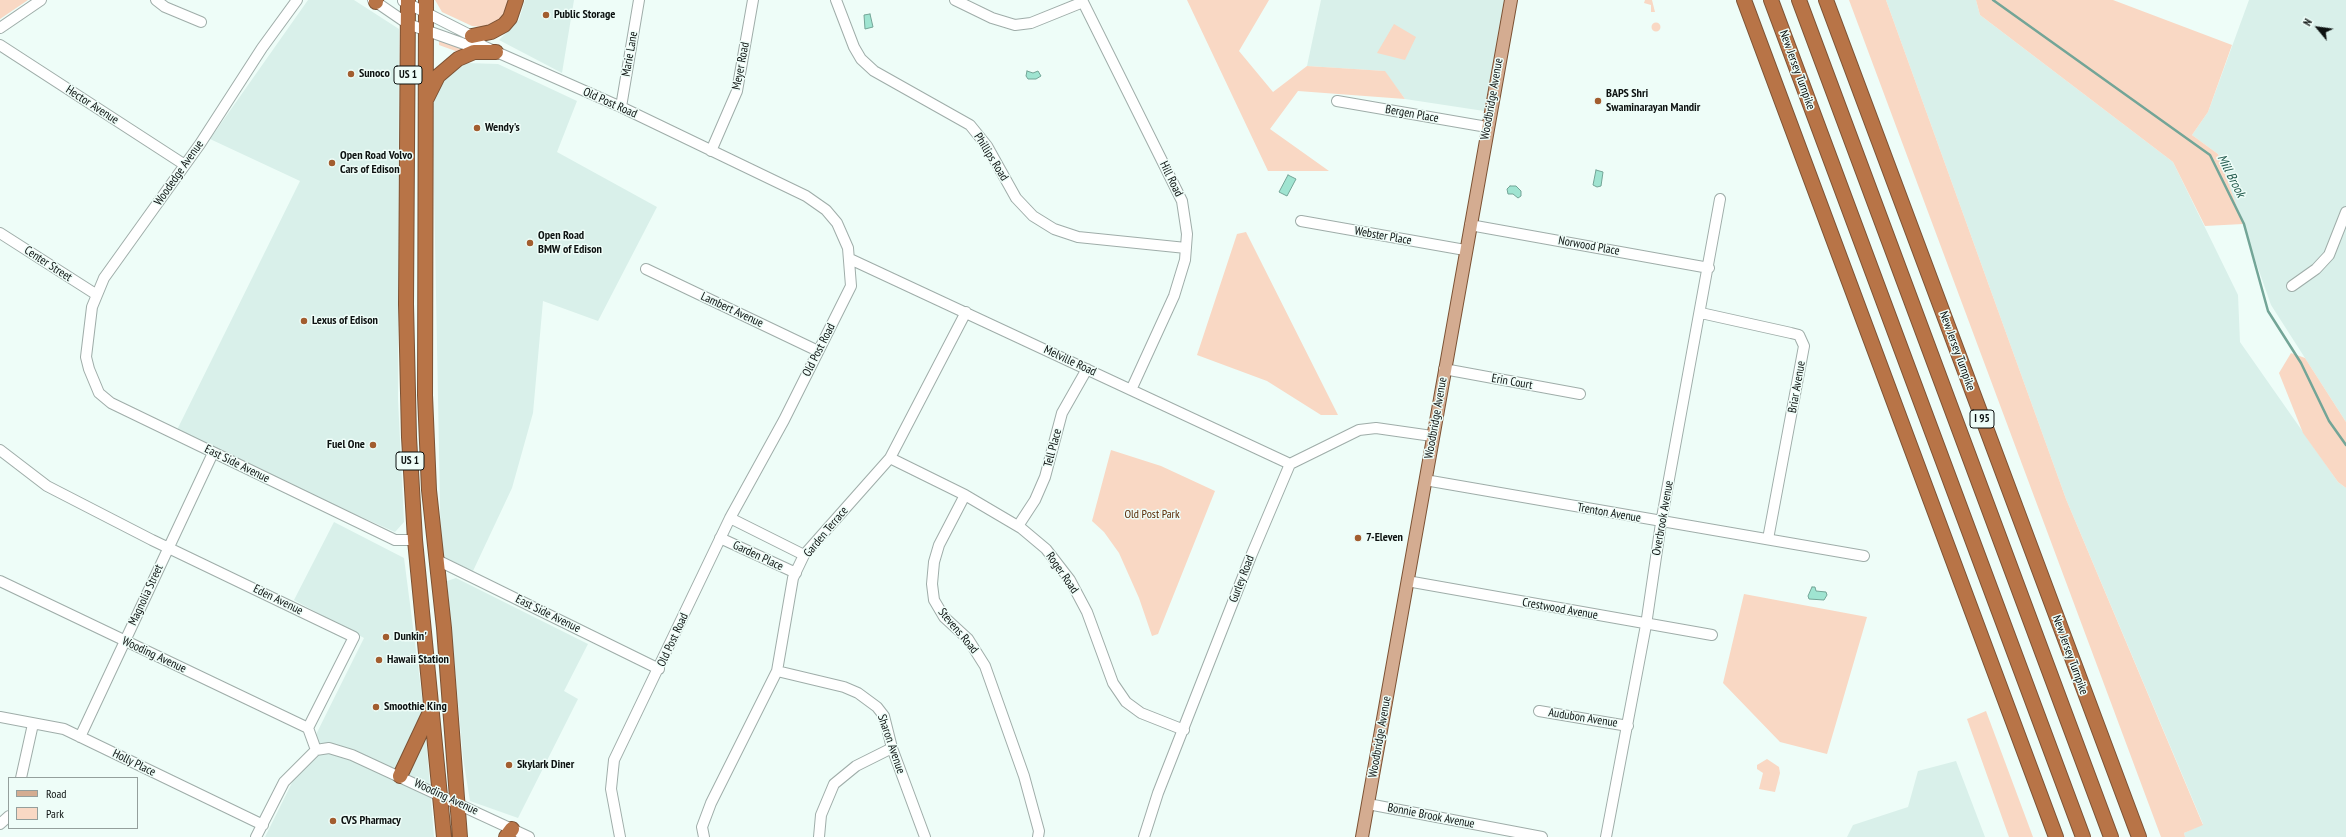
<!DOCTYPE html>
<html>
<head>
<meta charset="utf-8">
<style>
  body { margin:0 }
  #map { position:relative; width:2346px; height:837px; overflow:hidden; background:#eefdf8; font-family:"PT Sans Narrow",sans-serif }
  canvas { display:block }
  .legend { position:absolute; left:8px; top:777px; width:130px; height:52px; box-sizing:border-box; background:#eefdf8; border:1px solid #949f9c; margin:0; padding:5px 7px; list-style:none; font-size:12px; color:#0d1211 }
  .legend li { display:flex; align-items:center; gap:8px; height:20px }
  .legend b { width:20px; border:1px solid #949f9c }
  .north { position:absolute; left:2298px; top:8px; width:40px; height:40px; -webkit-text-stroke:3px #eefdf8; paint-order:stroke; rotate:299deg; font-size:11px; font-weight:700; line-height:16px; text-align:center; color:#0d1211 }
  .north::after { content:''; display:block; margin:auto; width:14px; height:18px; background:#0d1211; clip-path:polygon(50% 0,100% 100%,50% 72%,0 100%) }
</style>
</head>
<body>
<div id="map">
<canvas width="2346" height="837"></canvas>
<ul class="legend">
<li><b style="height:5px;background:#d4ac91"></b>Road</li>
<li><b style="height:11px;background:#f9d8c4"></b>Park</li>
</ul>
<div class="north">N</div>
</div>
<script>
const c = document.querySelector('canvas').getContext('2d');
c.lineJoin = 'round';
function fillPath(path, color) {
  c.fillStyle = color;
  c.fill(path, 'evenodd');
}
function poly(rows) {
  const path = new Path2D();
  for (const r of rows) {
    if (r.length === 3) {
      path.moveTo(r[0] + r[2], r[1]);
      path.arc(r[0], r[1], r[2], 0, 2 * Math.PI);
      continue;
    }
    path.moveTo(r[0], r[1]);
    for (let i = 2; i < r.length; i += 2) path.lineTo(r[i], r[i + 1]);
  }
  return path;
}
function stroke(path, color, width, dash) {
  c.strokeStyle = color;
  c.lineWidth = width;
  c.lineCap = dash ? 'butt' : 'round';
  c.setLineDash(dash || []);
  c.stroke(path);
}
function drawText(font, color, halo, rows, align = 'center') {
  c.font = font + ' "PT Sans Narrow",sans-serif';
  c.lineWidth = 3;
  c.setLineDash([]);
  c.textBaseline = 'middle';
  c.strokeStyle = halo;
  c.fillStyle = color;
  for (const [text, x, y, turn = 0] of rows) {
    c.save();
    c.translate(x, y);
    c.rotate((+turn || 0) * Math.PI / 180);
    c.textAlign = isNaN(turn) ? turn : align;
    if (halo) c.strokeText(text, 0, 0);
    c.fillText(text, 0, 0);
    c.restore();
  }
}
fillPath(poly([
  [308,0,354,0,399,29,398,399,404,522,395,532,175,434,300,181,210,139],
  [525,0,574,0,562,73,499,40,519,20],
  [1321,0,1505,0,1484,111,1405,99,1384,71,1307,66],
  [1886,0,1976,0,1980,15,2173,162,2238,295,2240,342,2338,482,2346,488,2346,837,2185,837,2184,833,2203,824,2066,499],
  [2249,0,2346,0,2346,422,2271,305,2218,154,2192,135,2208,112],
  [467,63,498,64,577,101,557,152,657,207,598,321,543,301,533,413,512,488,473,571,441,556,433,137,434,94,441,82],
  [334,522,404,558,424,712,434,837,265,837,364,638,294,600],
  [456,578,588,644,564,691,578,699,518,818,470,801,463,758,447,581],
  [1956,761,1985,837,1847,837,1853,825,1908,807,1918,771]
]), '#d9f0ea');
fillPath(poly([
  [0,0,28,0,0,19],
  [435,0,511,0,502,19,490,26,481,27,472,26,442,12],
  [1187,0,1269,0,1239,51,1273,92,1307,66,1339,68,1385,71,1405,99,1298,91,1270,129,1329,171,1268,171],
  [1645,0,1652,0,1655,12,1651,12,1651,5,1644,3],
  [1849,0,1886,0,2066,499,2203,825,2184,833,2185,837,2161,837],
  [1976,0,2113,0,2232,45,2208,112,2192,135,2218,154,2243,224,2205,226,2173,162,1980,15],
  [1656,27,4.5],
  [1394,24,1416,37,1405,60,1377,53],
  [439,38,468,48,461,53,439,45],
  [1246,232,1338,415,1321,415,1267,381,1197,355,1237,234],
  [2291,353,2305,358,2346,422,2346,488,2338,482,2303,433,2279,373],
  [1111,450,1161,466,1215,491,1158,634,1152,636,1139,598,1119,553,1104,532,1092,521],
  [1744,594,1867,617,1827,754,1780,742,1723,683],
  [1986,711,2033,837,2009,837,1967,719],
  [1767,759,1779,767,1780,773,1775,792,1759,789,1763,773,1757,769,1757,765]
]), '#f9d8c4');
const water = poly([
  [870,14,873,27,865,29,864,15,870,14],
  [1027,71,1033,73,1038,71,1041,76,1036,79,1028,79,1026,76,1027,71],
  [1596,170,1603,172,1601,186,1597,187,1593,185,1596,170],
  [1288,175,1296,179,1287,196,1279,192,1288,175],
  [1510,186,1516,186,1521,191,1521,196,1518,198,1513,194,1508,194,1507,189,1510,186],
  [1812,587,1815,587,1816,591,1826,592,1827,595,1824,600,1809,599,1808,596,1812,587]
]);
fillPath(water, '#9fe4d1');
stroke(water, '#73a597', 1);
stroke(poly([
  [1993,0,2210,155,2244,224,2268,311,2301,363,2329,421,2346,445]
]), '#73a597', 2.5);
const minor = poly([
  [156,0,165,7,201,22],
  [297,0,262,48,200,144,104,278,92,307,86,357,89,369,99,393,111,403,395,540,415,540],
  [373,0,408,24,470,46,483,46],
  [836,0,854,47,861,59,874,71,970,125,987,146,1016,198,1033,216,1054,229,1078,237,1186,248],
  [955,0,992,18,1015,25,1031,23,1083,2],
  [1082,0,1182,201,1187,234,1185,260,1174,296,1131,390],
  [403,1,472,36,483,46,621,107,806,196,826,210,837,223,848,248,851,286,784,420,730,518,614,760,611,789,620,837],
  [0,28,41,0],
  [0,45,185,165],
  [1337,101,1487,127],
  [621,107,639,0],
  [711,151,737,91,753,0],
  [1301,221,1465,250],
  [1470,225,1709,268],
  [0,233,97,295],
  [850,259,1290,464],
  [646,269,818,351],
  [2292,286,2316,269,2329,255,2346,212],
  [1701,313,1791,333,1799,335,1804,346,1768,539],
  [1444,369,1580,394],
  [0,450,47,486,152,540,354,637,308,728,316,750,284,782,256,837],
  [890,458,965,495,1021,528,1046,549,1070,580,1087,612,1113,683,1126,702,1141,713,1184,730],
  [1425,480,1864,556],
  [965,495,939,545,934,562,932,584,934,600,944,617,968,639,985,666,1024,776,1039,831,1038,837],
  [730,518,804,555],
  [1018,526,1035,500,1045,477,1062,413,1087,369],
  [720,538,796,573],
  [437,560,659,669],
  [0,581,308,728],
  [1407,581,1712,635],
  [777,671,844,687,858,693,877,707,884,716,892,748,925,837],
  [1539,711,1628,726],
  [0,717,64,729,263,825],
  [80,737,213,453],
  [316,750,329,748,352,755,529,837],
  [21,778,33,724],
  [1368,804,1542,837],
  [0,824,9,816],
  [704,837,702,827,711,803,777,671,793,578,804,555,890,458,966,312],
  [819,837,821,815,834,784,856,766,892,748],
  [1144,837,1158,793,1251,556,1290,464,1359,430,1376,428,1432,436],
  [1606,837,1646,625,1661,523,1720,199]
]);
const major = poly([
  [1362,837,1511,0]
]);
const highway = poly([
  [376,0,376,2],
  [408,0,406,304,409,437,415,540,444,837],
  [426,0,425,395,429,490,444,628,460,837],
  [1744,0,2056,837],
  [1771,0,2083,837],
  [1799,0,2111,837],
  [1826,0,2139,837],
  [472,36,491,32,504,25,510,18,516,0],
  [427,98,438,76,458,59,474,52,496,52],
  [400,776,431,710],
  [506,837,512,829]
]);
stroke(minor, '#9fada9', 12);
stroke(major, '#7c5234', 14);
stroke(highway, '#7c5234', 16);
stroke(minor, '#fff', 10);
stroke(major, '#d4ac91', 12);
stroke(highway, '#b87447', 14);
for (const [x, y, r, color] of [
  [546,15,4,"#a25d2f"],
  [351,74,4,"#a25d2f"],
  [1598,101,4,"#a25d2f"],
  [477,128,4,"#a25d2f"],
  [332,163,4,"#a25d2f"],
  [530,243,4,"#a25d2f"],
  [304,321,4,"#a25d2f"],
  [373,445,4,"#a25d2f"],
  [1358,538,4,"#a25d2f"],
  [386,637,4,"#a25d2f"],
  [379,660,4,"#a25d2f"],
  [376,707,4,"#a25d2f"],
  [509,765,4,"#a25d2f"],
  [333,821,4,"#a25d2f"]
]) {
  const dot = new Path2D();
  dot.arc(x, y, r, 0, 2 * Math.PI);
  c.fillStyle = color;
  c.fill(dot);
  stroke(dot, '#eefdf8', 1.5);
}
for (const [x, y, w] of [
  [408,75,28],
  [1982,419,24],
  [410,461,28]
]) {
  const box = new Path2D();
  box.roundRect(x - w / 2, y - 9, w, 18, 3);
  c.fillStyle = '#eefdf8';
  c.fill(box);
  stroke(box, '#0d1211', 1);
}
drawText('bold 11px', '#0d1211', null, [
  ["US 1",408,75],
  ["I 95",1982,419],
  ["US 1",410,461]
]);
drawText('bold 12px', '#0d1211', '#eefdf8', [
  ["Public Storage",554,15],
  ["Sunoco",359,74],
  ["BAPS Shri",1606,94],
  ["Swaminarayan Mandir",1606,108],
  ["Wendy's",485,128],
  ["Open Road Volvo",340,156],
  ["Cars of Edison",340,170],
  ["Open Road",538,236],
  ["BMW of Edison",538,250],
  ["Lexus of Edison",312,321],
  ["Fuel One",365,445,"right"],
  ["7-Eleven",1366,538],
  ["Dunkin'",394,637],
  ["Hawaii Station",387,660],
  ["Smoothie King",384,707],
  ["Skylark Diner",517,765],
  ["CVS Pharmacy",341,821]
], 'left');
drawText('12px', '#0d1211', '#eefdf8', [
  ["Marie Lane",630,54,-80],
  ["Meyer Road",741,66,-79],
  ["New Jersey Turnpike",1797,70,70],
  ["Woodbridge Avenue",1492,99,-80],
  ["Old Post Road",610,103,24],
  ["Hector Avenue",92,105,33],
  ["Bergen Place",1412,114,10],
  ["Phillips Road",991,157,58],
  ["Woodedge Avenue",179,173,-55],
  ["Hill Road",1171,179,64],
  ["Webster Place",1383,236,10],
  ["Norwood Place",1589,246,10],
  ["Center Street",48,264,33],
  ["Lambert Avenue",732,310,25],
  ["Old Post Road",819,350,-63],
  ["New Jersey Turnpike",1957,351,70],
  ["Melville Road",1070,361,25],
  ["Erin Court",1512,382,10],
  ["Briar Avenue",1797,387,-80],
  ["Woodbridge Avenue",1436,418,-80],
  ["Tell Place",1053,448,-75],
  ["East Side Avenue",237,464,26],
  ["Trenton Avenue",1609,513,10],
  ["Overbrook Avenue",1663,518,-80],
  ["Garden Terrace",826,532,-50],
  ["Garden Place",758,556,25],
  ["Roger Road",1062,573,55],
  ["Gurley Road",1242,579,-69],
  ["Magnolia Street",146,595,-65],
  ["Eden Avenue",278,600,26],
  ["Crestwood Avenue",1560,609,10],
  ["East Side Avenue",548,614,26],
  ["Stevens Road",958,631,50],
  ["Old Post Road",673,640,-65],
  ["Wooding Avenue",154,655,25],
  ["New Jersey Turnpike",2070,655,70],
  ["Audubon Avenue",1583,718,9],
  ["Woodbridge Avenue",1380,737,-80],
  ["Sharon Avenue",891,744,71],
  ["Holly Place",134,763,26],
  ["Wooding Avenue",446,797,25],
  ["Bonnie Brook Avenue",1431,816,11]
]);
drawText('12px', '#5a2a05', '#eefdf8', [
  ["Old Post Park",1152,515]
]);
drawText('italic 13px', '#21594c', '#eefdf8', [
  ["Mill Brook",2231,176,63]
]);
</script>
</body>
</html>
